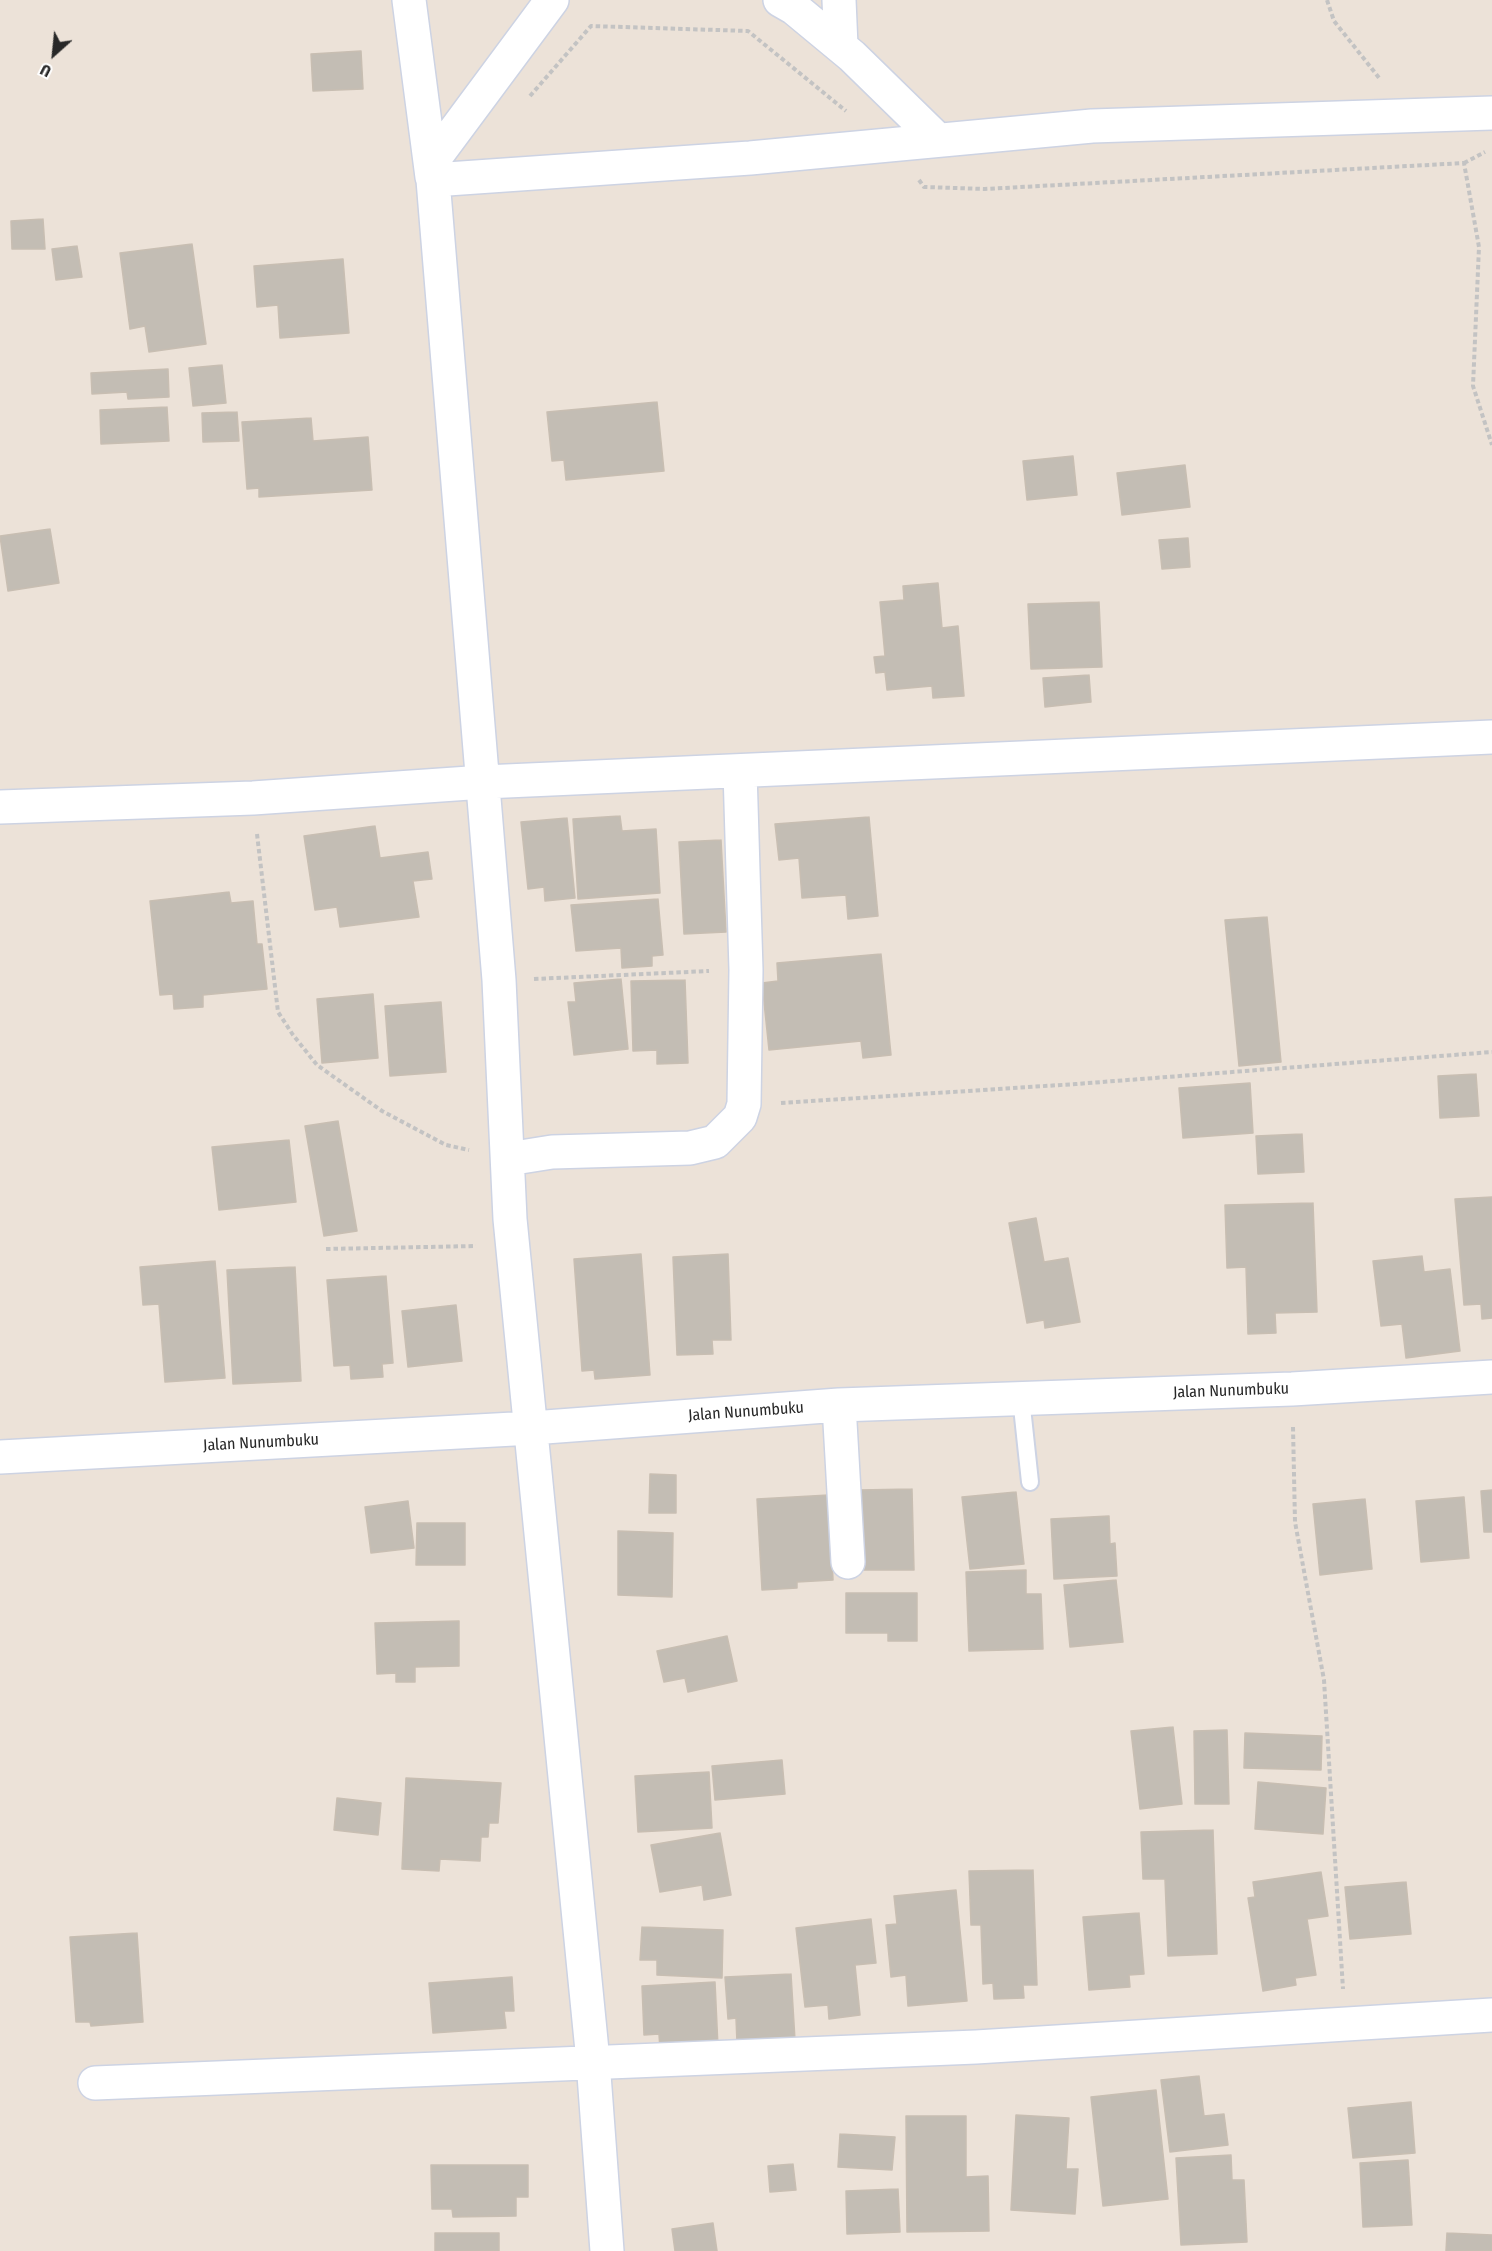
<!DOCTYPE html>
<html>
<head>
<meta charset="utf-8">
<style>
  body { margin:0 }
  #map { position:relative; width:1492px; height:2251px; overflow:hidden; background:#ece2d8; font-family:"Fira Sans Condensed",sans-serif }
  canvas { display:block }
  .north { position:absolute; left:24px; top:24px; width:60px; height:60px; -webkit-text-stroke:4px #fff; paint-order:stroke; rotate:207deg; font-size:16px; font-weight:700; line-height:24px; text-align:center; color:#282828 }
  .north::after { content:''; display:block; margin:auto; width:21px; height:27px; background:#282828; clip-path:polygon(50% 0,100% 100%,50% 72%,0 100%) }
</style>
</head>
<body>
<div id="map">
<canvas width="1492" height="2251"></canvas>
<div class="north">U</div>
</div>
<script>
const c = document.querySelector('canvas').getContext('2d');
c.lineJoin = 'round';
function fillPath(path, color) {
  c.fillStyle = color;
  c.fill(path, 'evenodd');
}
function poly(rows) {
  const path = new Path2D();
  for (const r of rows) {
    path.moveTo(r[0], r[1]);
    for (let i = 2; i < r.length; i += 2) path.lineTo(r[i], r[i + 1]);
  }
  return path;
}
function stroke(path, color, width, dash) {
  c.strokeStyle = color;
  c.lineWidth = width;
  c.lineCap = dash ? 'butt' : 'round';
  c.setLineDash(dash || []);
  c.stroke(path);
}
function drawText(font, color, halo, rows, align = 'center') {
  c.font = font + ' "Fira Sans Condensed",sans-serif';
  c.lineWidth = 4.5;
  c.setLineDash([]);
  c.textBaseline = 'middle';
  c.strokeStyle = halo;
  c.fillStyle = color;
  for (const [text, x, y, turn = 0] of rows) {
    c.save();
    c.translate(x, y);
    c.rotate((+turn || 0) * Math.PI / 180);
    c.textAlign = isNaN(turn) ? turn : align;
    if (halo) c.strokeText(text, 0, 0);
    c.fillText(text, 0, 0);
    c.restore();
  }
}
const building = poly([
  [361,51,363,89,313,91,311,54,361,51],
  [43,219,45,249,12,249,11,221,43,219],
  [192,244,206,344,149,352,145,326,130,329,120,253,192,244],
  [77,246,82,277,56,280,52,249,77,246],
  [343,259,349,333,280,338,278,305,257,307,254,266,343,259],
  [222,365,226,403,193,406,189,368,222,365],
  [168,369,169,397,128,399,127,392,92,394,91,373,168,369],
  [657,402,664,471,566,480,564,460,552,461,547,412,657,402],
  [167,407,169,441,101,444,100,410,167,407],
  [237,412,239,441,203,442,202,413,237,412],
  [311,418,313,441,368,437,372,490,259,497,259,488,247,489,242,422,311,418],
  [1073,456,1077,495,1027,500,1023,461,1073,456],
  [1185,465,1190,507,1122,515,1117,473,1185,465],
  [50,529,59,583,8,591,0,536,50,529],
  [1188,538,1190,567,1162,569,1159,540,1188,538],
  [938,583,942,628,958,626,964,696,933,698,932,686,887,690,885,672,876,673,874,657,885,656,880,602,904,600,903,586,938,583],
  [1099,602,1102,667,1031,669,1028,604,1099,602],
  [1089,675,1091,702,1045,707,1043,678,1089,675],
  [620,816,622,831,656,829,660,893,578,899,573,819,620,816],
  [869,817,878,916,848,919,846,895,802,898,799,858,779,860,775,824,869,817],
  [567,818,575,898,545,901,544,887,528,889,521,822,567,818],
  [375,826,380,858,428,852,432,879,413,881,419,917,340,927,337,907,315,910,304,836,375,826],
  [721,840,726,932,684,934,679,842,721,840],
  [229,892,231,903,253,901,257,944,262,944,267,989,203,995,203,1007,174,1009,173,994,160,995,150,901,229,892],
  [658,899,663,955,652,956,652,966,622,968,621,948,576,951,571,905,658,899],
  [1267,917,1281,1062,1239,1066,1225,920,1267,917],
  [881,954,891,1055,863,1058,861,1041,769,1050,762,983,778,981,777,963,881,954],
  [621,979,628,1049,574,1055,568,1002,576,1002,574,983,621,979],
  [685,980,688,1063,657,1064,657,1050,633,1051,631,981,685,980],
  [373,994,378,1058,322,1063,317,999,373,994],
  [441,1002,446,1072,390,1076,385,1006,441,1002],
  [1476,1074,1479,1116,1440,1118,1438,1076,1476,1074],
  [1250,1083,1253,1133,1183,1138,1179,1088,1250,1083],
  [338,1121,357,1231,324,1236,305,1126,338,1121],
  [1302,1134,1304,1172,1258,1174,1256,1136,1302,1134],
  [289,1140,296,1202,219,1210,212,1147,289,1140],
  [1492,1197,1492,1318,1482,1319,1481,1304,1464,1305,1455,1199,1492,1197],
  [1313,1203,1317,1312,1275,1313,1276,1333,1248,1334,1246,1267,1227,1268,1225,1205,1313,1203],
  [1036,1218,1044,1262,1068,1258,1080,1322,1045,1328,1044,1320,1027,1323,1009,1223,1036,1218],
  [641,1254,650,1375,595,1379,594,1370,582,1371,574,1259,641,1254],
  [728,1254,731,1340,712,1340,713,1354,677,1355,673,1257,728,1254],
  [1422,1256,1424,1272,1450,1269,1460,1351,1406,1358,1402,1324,1381,1326,1373,1261,1422,1256],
  [215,1261,225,1378,165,1382,159,1304,143,1305,140,1267,215,1261],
  [295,1267,301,1381,233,1384,227,1270,295,1267],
  [386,1276,393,1363,382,1364,383,1377,351,1379,350,1365,334,1366,327,1280,386,1276],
  [456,1305,462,1361,408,1367,402,1311,456,1305],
  [650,1474,676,1475,676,1513,649,1513,650,1474],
  [912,1489,914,1570,861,1570,859,1490,912,1489],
  [1492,1490,1492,1532,1484,1532,1481,1491,1492,1490],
  [1016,1492,1024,1564,970,1569,962,1497,1016,1492],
  [829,1495,833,1580,797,1582,797,1588,762,1590,757,1499,829,1495],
  [1464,1497,1469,1558,1421,1562,1416,1501,1464,1497],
  [1365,1499,1372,1569,1320,1575,1313,1504,1365,1499],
  [408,1501,414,1548,371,1553,365,1507,408,1501],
  [1109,1516,1110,1544,1115,1543,1117,1576,1054,1579,1051,1519,1109,1516],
  [417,1523,465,1523,465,1565,416,1565,417,1523],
  [618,1531,673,1533,672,1597,618,1595,618,1531],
  [1026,1570,1026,1594,1041,1594,1043,1649,969,1651,966,1572,1026,1570],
  [1116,1580,1123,1642,1070,1647,1064,1585,1116,1580],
  [846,1593,917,1593,917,1641,888,1641,888,1633,846,1633,846,1593],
  [459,1621,459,1666,415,1667,415,1682,396,1682,396,1673,377,1674,375,1623,459,1621],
  [727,1636,737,1681,688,1692,685,1678,664,1682,657,1651,727,1636],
  [1173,1727,1182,1804,1140,1809,1131,1731,1173,1727],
  [1227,1730,1229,1804,1195,1804,1194,1731,1227,1730],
  [1245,1733,1322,1736,1321,1770,1244,1768,1245,1733],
  [782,1760,785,1794,715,1800,712,1766,782,1760],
  [709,1772,712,1828,638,1832,635,1776,709,1772],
  [406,1778,501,1783,498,1823,489,1823,488,1837,481,1837,480,1861,440,1859,439,1871,402,1869,406,1778],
  [1258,1782,1326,1788,1323,1834,1255,1829,1258,1782],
  [337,1798,381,1803,378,1835,334,1830,337,1798],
  [1213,1830,1217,1954,1168,1956,1165,1879,1143,1879,1141,1832,1213,1830],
  [720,1833,731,1895,704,1900,702,1885,660,1892,651,1845,720,1833],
  [1033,1870,1037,1985,1023,1985,1024,1998,994,1999,993,1983,983,1984,981,1925,971,1925,969,1871,1033,1870],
  [1321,1872,1328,1916,1307,1919,1316,1975,1295,1978,1296,1985,1263,1991,1248,1898,1255,1897,1253,1882,1321,1872],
  [1406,1882,1411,1934,1350,1939,1345,1887,1406,1882],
  [956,1890,967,2001,908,2006,906,1975,891,1977,886,1925,897,1924,894,1896,956,1890],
  [1139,1913,1144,1974,1129,1975,1130,1987,1089,1990,1083,1917,1139,1913],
  [871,1919,876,1963,855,1965,860,2015,829,2019,828,2005,805,2007,796,1928,871,1919],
  [642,1927,723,1930,722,1978,657,1975,657,1960,640,1960,642,1927],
  [137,1933,143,2022,91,2026,90,2022,76,2022,70,1937,137,1933],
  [791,1974,795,2040,737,2043,736,2018,728,2019,725,1977,791,1974],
  [512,1977,514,2011,504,2011,506,2028,433,2033,429,1983,512,1977],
  [715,1982,718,2047,660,2050,659,2034,644,2035,642,1986,715,1982],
  [1199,2076,1204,2116,1224,2114,1228,2145,1170,2152,1161,2080,1199,2076],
  [1156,2090,1168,2199,1103,2206,1091,2097,1156,2090],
  [1411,2102,1415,2153,1353,2158,1348,2108,1411,2102],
  [1016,2115,1069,2118,1066,2169,1078,2169,1075,2214,1011,2210,1016,2115],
  [906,2116,966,2116,966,2177,988,2176,989,2231,907,2232,906,2116],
  [840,2134,895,2137,892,2170,838,2167,840,2134],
  [1231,2155,1232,2180,1244,2180,1247,2242,1181,2245,1176,2158,1231,2155],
  [1408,2160,1412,2225,1363,2227,1360,2163,1408,2160],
  [793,2164,796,2190,770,2192,768,2166,793,2164],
  [431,2165,528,2165,528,2197,516,2197,516,2216,453,2217,452,2209,432,2209,431,2165],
  [898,2189,900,2232,847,2234,846,2191,898,2189],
  [713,2223,717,2251,675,2251,672,2229,713,2223],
  [435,2233,499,2233,499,2251,435,2251,435,2233],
  [1447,2233,1492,2235,1492,2251,1446,2251,1447,2233]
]);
fillPath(building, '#c3bdb4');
stroke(building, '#c8beb2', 1.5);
const service = poly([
  [1021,1398,1030,1482]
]);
const minor = poly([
  [409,0,432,177],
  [780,0,794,8,852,56,938,140],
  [839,0,841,46],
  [431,163,552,0],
  [0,807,253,798,484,782,1492,737],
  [508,1159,552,1152,690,1148,715,1142,740,1117,744,1104,746,970,740,771],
  [839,1405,848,1562],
  [0,1457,532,1428,839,1405,1292,1389,1492,1377],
  [95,2083,976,2047,1492,2015],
  [607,2251,593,2061,510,1219,499,980,433,180,750,158,1092,126,1492,113]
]);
stroke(service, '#cdd3e3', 20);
stroke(minor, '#cdd3e3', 36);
stroke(poly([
  [1327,0,1334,21,1380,79],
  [530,96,591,26,748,31,846,111],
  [1464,163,1485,152],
  [919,180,924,187,985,189,1464,163,1479,247,1473,386,1492,445],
  [257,834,278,1012,293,1035,317,1065,382,1111,446,1145,469,1150],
  [534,979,709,971],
  [781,1103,1076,1084,1492,1052],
  [326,1249,476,1246],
  [1293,1427,1295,1522,1324,1680,1343,1989]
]), '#c3c3c3', 4, [4.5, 3]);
stroke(service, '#fff', 16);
stroke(minor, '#fff', 33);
drawText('16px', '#282828', '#fff', [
  ["Jalan Nunumbuku",1231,1391,-2],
  ["Jalan Nunumbuku",746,1412,-4],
  ["Jalan Nunumbuku",261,1443,-3]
]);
</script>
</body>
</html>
